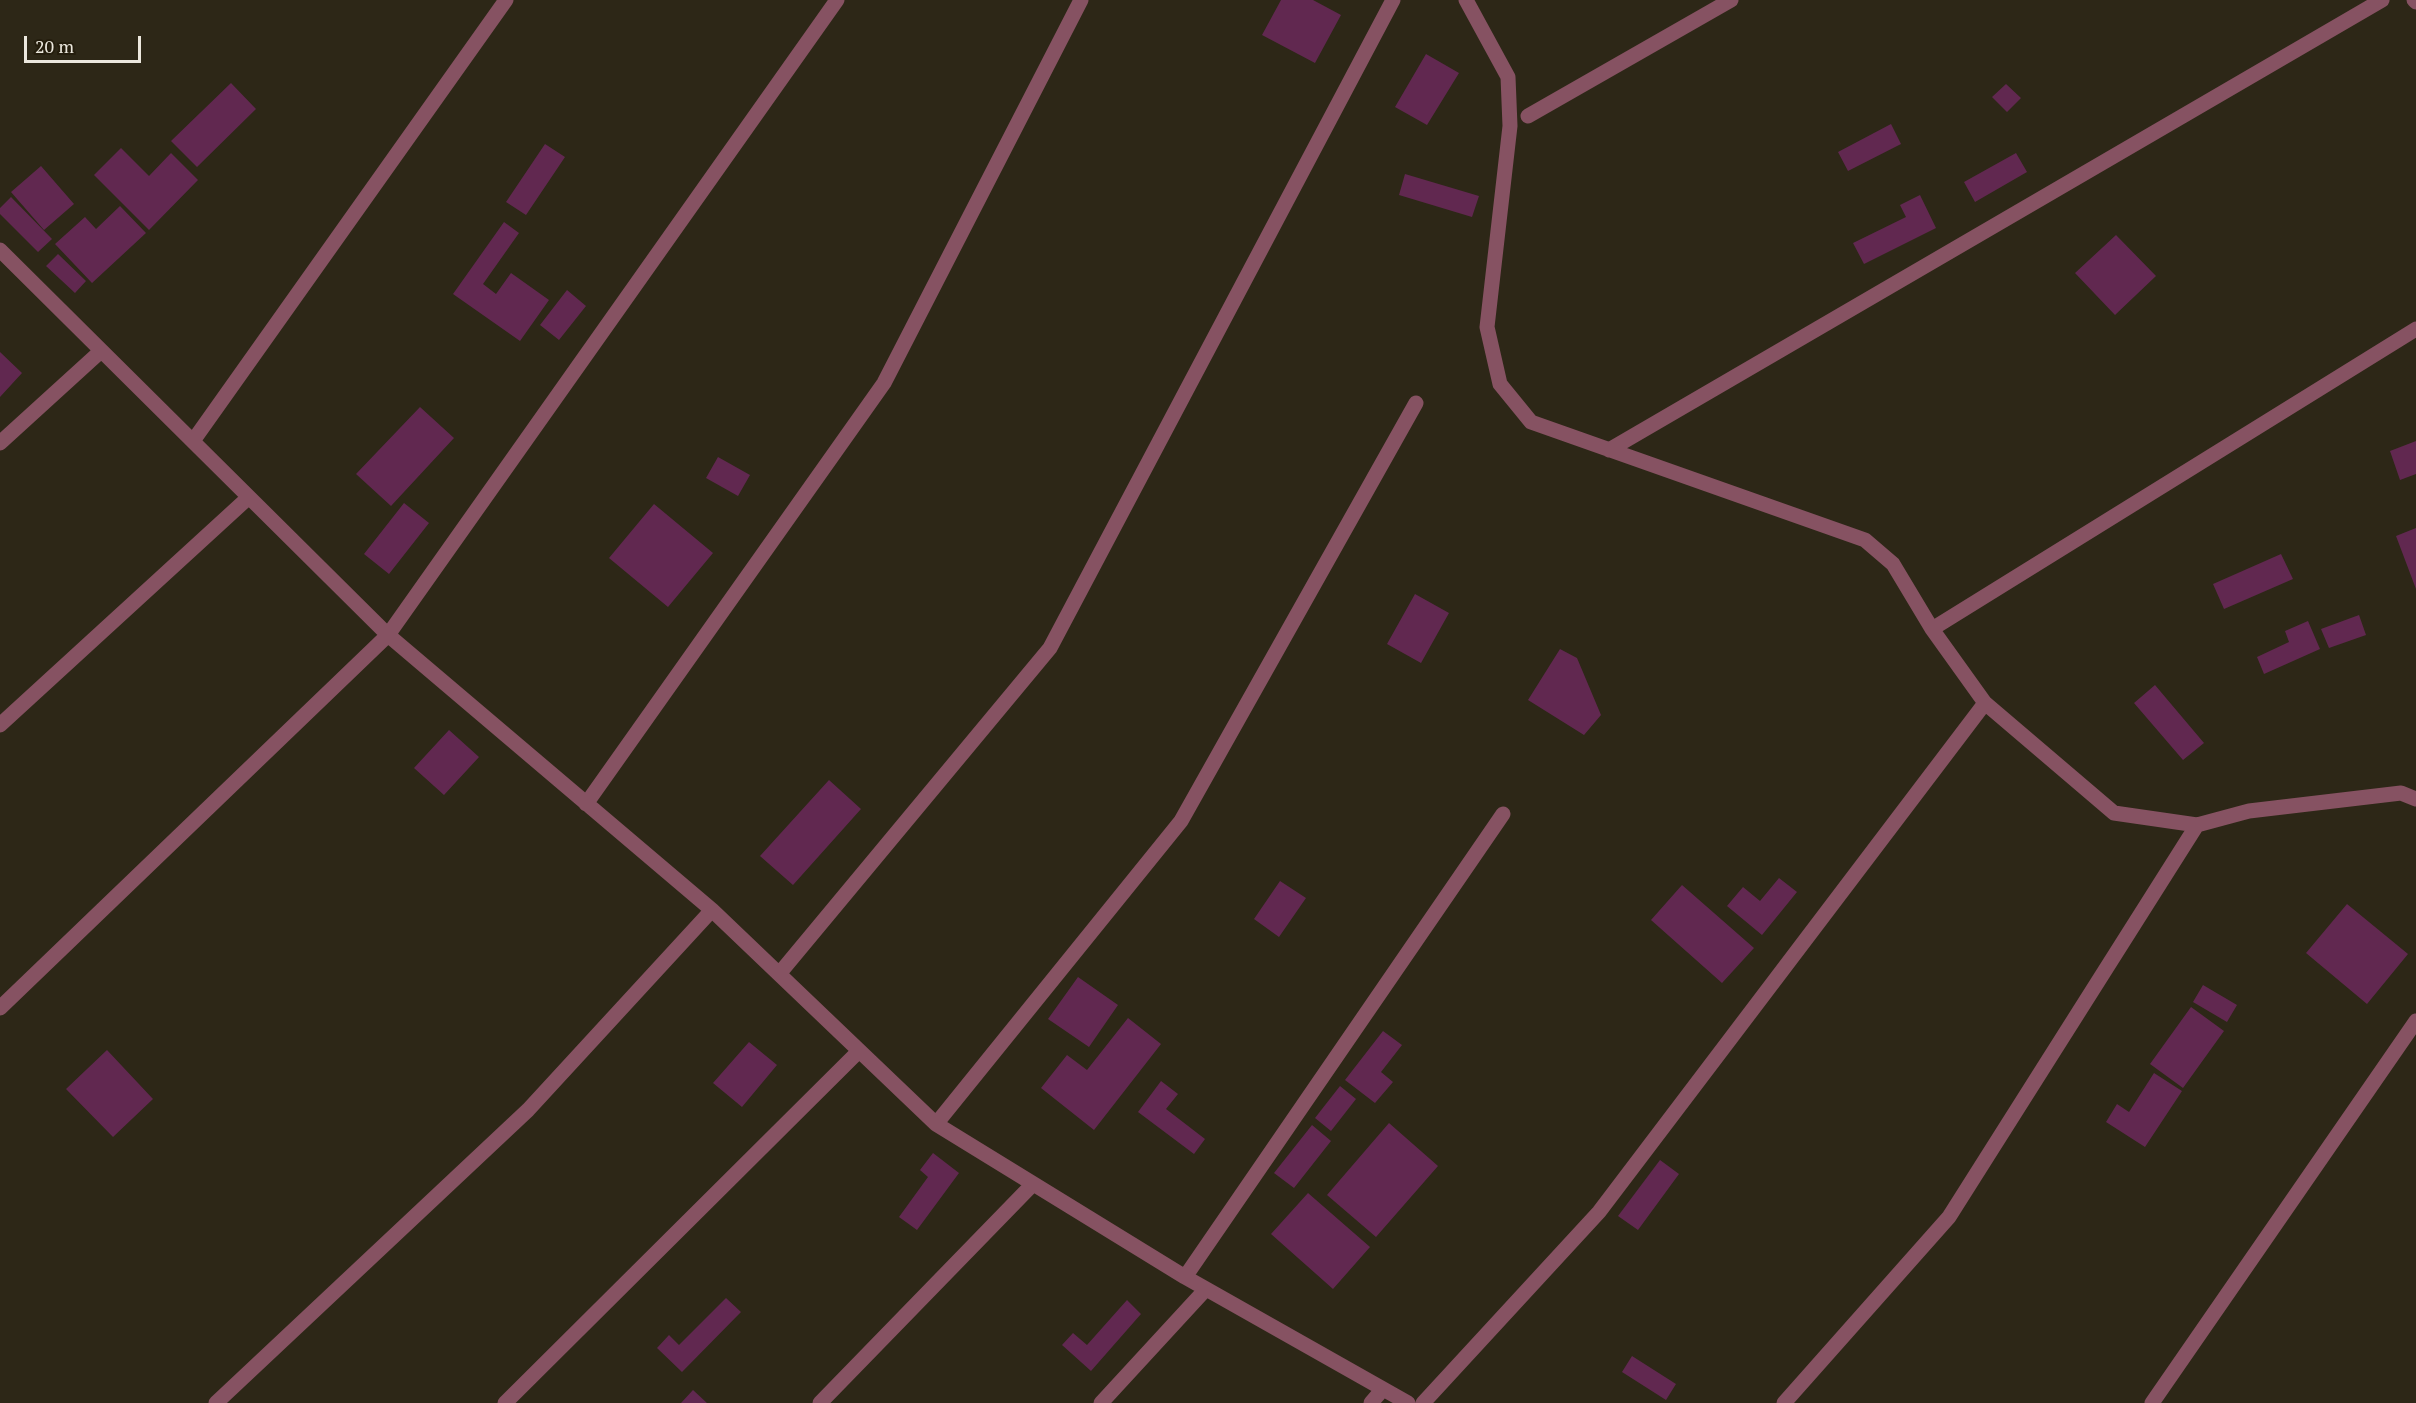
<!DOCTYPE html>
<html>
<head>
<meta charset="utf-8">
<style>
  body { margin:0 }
  #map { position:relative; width:2416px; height:1403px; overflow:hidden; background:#2d2717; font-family:"PT Serif",serif }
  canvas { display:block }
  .scale { position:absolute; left:24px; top:36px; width:117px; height:27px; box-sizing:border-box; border:3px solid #ece8de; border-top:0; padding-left:8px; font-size:18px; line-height:21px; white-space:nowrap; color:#ece8de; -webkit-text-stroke:4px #241d0d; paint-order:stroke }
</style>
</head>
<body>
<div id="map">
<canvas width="2416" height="1403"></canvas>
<div class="scale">20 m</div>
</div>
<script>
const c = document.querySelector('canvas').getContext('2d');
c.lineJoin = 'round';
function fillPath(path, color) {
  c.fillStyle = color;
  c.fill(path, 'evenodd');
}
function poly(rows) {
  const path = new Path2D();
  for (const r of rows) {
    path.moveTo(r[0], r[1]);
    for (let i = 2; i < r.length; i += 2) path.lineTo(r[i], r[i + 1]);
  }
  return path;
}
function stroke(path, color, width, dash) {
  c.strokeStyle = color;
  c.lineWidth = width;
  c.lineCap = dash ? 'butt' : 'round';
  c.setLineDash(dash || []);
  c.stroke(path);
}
fillPath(poly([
  [1281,0,1313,0,1341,15,1315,63,1262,35],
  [1426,54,1459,73,1427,125,1395,107],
  [231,83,256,109,197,167,171,141],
  [2006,84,2021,98,2007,112,1992,97],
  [1891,124,1901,144,1848,171,1838,152],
  [545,144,565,157,526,215,506,202],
  [121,148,149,176,171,153,198,180,149,230,94,175],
  [2016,153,2027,172,1975,202,1964,182],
  [41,166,74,204,44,230,11,192],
  [1405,174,1479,196,1472,217,1399,195],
  [1920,195,1936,228,1864,264,1853,243,1906,217,1900,205],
  [11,197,52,239,38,252,0,214,0,208],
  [120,206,146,233,92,283,55,244,85,217,96,229],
  [504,222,519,233,483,284,496,294,511,273,549,300,520,341,453,294],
  [2116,235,2156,276,2115,315,2075,273],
  [58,254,86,281,75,293,46,266],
  [567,290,586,306,559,340,540,325],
  [0,352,22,373,0,397],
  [420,407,454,438,391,506,356,474],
  [2416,441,2416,474,2400,480,2390,451],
  [718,457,750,475,738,496,706,478],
  [404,503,429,523,389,574,364,554],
  [654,504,713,553,668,607,609,558],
  [2416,528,2416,589,2396,536],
  [2281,554,2293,579,2224,609,2213,584],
  [1415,594,1449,613,1421,663,1387,644],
  [2359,615,2366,635,2329,648,2321,629],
  [2308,621,2320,649,2264,674,2257,657,2289,642,2285,631],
  [1560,649,1577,658,1601,715,1584,735,1528,700],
  [2155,685,2204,743,2183,760,2134,703],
  [449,730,479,757,444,795,414,768],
  [829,780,861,809,793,885,760,856],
  [1779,878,1797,892,1762,935,1727,906,1743,887,1760,901],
  [1280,881,1306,898,1279,937,1254,919],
  [1682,885,1754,948,1722,983,1651,920],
  [2347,904,2408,954,2367,1004,2306,953],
  [1078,977,1118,1005,1089,1047,1048,1019],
  [2203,985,2237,1005,2227,1022,2193,1002],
  [2191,1007,2224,1031,2183,1088,2150,1064],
  [1128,1018,1161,1044,1094,1130,1041,1088,1067,1055,1087,1070],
  [1383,1031,1402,1045,1381,1072,1393,1082,1375,1103,1345,1080],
  [749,1042,777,1065,742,1107,713,1083],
  [107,1050,153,1099,113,1137,66,1089],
  [2154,1073,2182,1091,2145,1147,2106,1122,2117,1104,2129,1112],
  [1161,1081,1178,1094,1166,1109,1205,1139,1194,1154,1138,1112],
  [1340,1086,1356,1099,1331,1131,1315,1118],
  [1389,1123,1438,1166,1376,1237,1327,1195],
  [1312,1125,1331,1141,1294,1188,1274,1173],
  [933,1153,959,1173,917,1230,899,1217,928,1177,920,1170],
  [1660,1160,1679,1174,1638,1230,1618,1216],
  [1308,1193,1370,1247,1333,1289,1271,1234],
  [726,1298,741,1312,682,1372,657,1348,669,1335,679,1345],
  [1127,1300,1141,1314,1091,1371,1062,1345,1073,1333,1087,1345],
  [1632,1356,1676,1384,1666,1400,1622,1372],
  [693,1390,707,1403,681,1403]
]), '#612850');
stroke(poly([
  [1466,0,1508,77,1510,126,1487,327,1500,384,1531,422,1865,540,1893,564,1932,629,1985,703,2114,813,2197,825,2249,811,2401,793,2416,799],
  [2414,0,2416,2],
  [1528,116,1731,0],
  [0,250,388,635,712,910,936,1124,1185,1277,1408,1403],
  [193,441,506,0],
  [0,443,101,351],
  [1609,450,2382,0],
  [1932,629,2416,329],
  [0,725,249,497],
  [586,804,884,383,1081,0],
  [779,974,1050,648,1393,0],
  [0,1008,388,635,837,0],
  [936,1124,1181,821,1416,403],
  [1185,1277,1503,814],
  [216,1403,528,1110,712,910],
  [505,1403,859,1051],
  [820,1403,1033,1184],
  [1101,1403,1206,1289],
  [1371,1403,1383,1389],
  [1423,1403,1599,1212,1985,703],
  [1784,1403,1949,1217,2197,825],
  [2152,1403,2416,1021]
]), '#865262', 15);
</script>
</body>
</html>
